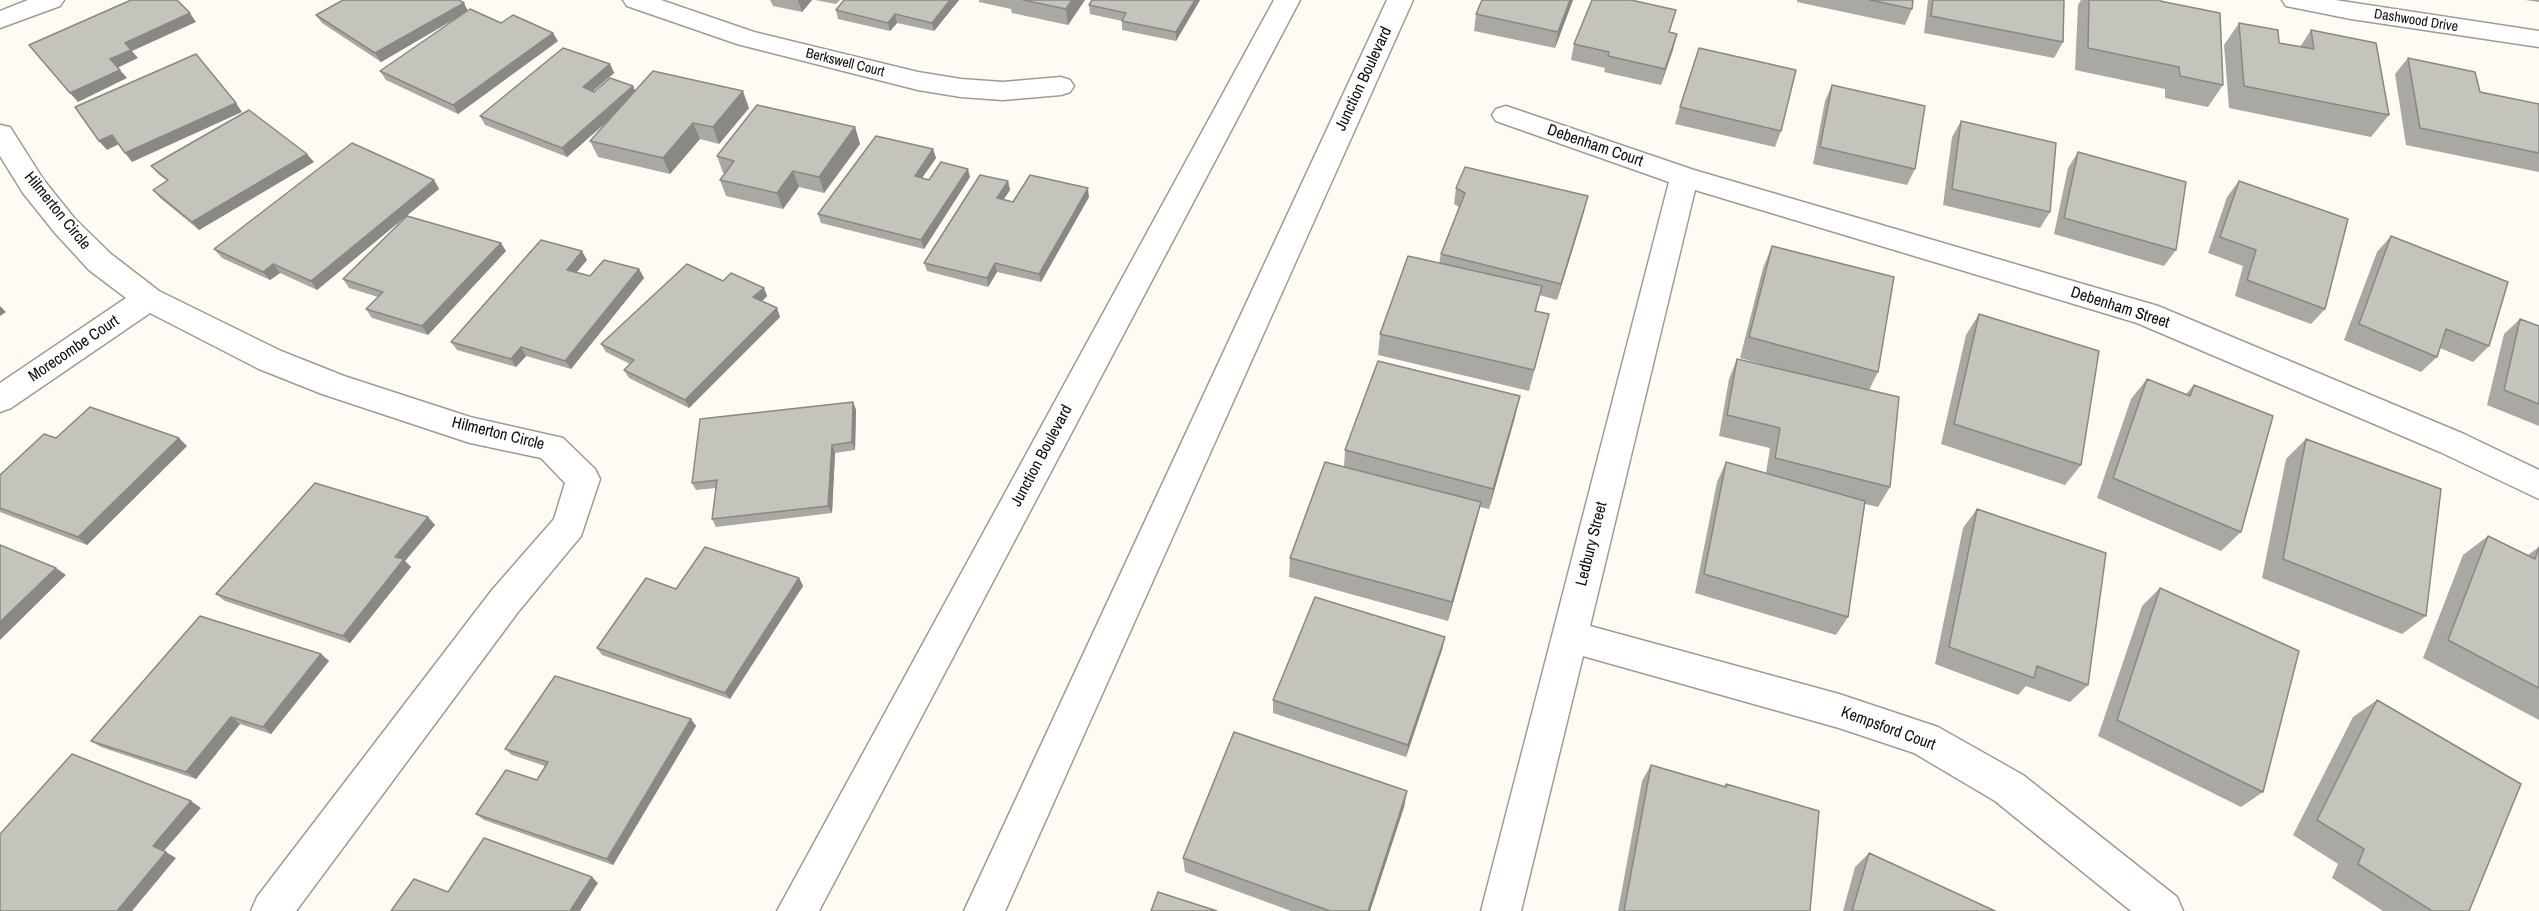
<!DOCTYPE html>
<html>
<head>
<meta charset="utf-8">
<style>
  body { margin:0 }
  canvas { display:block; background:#fffbf4 }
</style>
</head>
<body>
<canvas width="2539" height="911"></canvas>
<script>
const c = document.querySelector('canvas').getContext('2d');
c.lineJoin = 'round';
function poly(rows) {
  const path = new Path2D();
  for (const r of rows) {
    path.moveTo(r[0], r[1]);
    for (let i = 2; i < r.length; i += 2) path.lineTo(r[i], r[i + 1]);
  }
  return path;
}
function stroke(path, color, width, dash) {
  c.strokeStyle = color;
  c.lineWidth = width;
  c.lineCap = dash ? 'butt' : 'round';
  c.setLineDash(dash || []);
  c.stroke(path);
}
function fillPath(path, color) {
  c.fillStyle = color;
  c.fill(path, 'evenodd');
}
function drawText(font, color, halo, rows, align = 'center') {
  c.font = font + ' "Archivo Narrow",sans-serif';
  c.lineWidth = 5;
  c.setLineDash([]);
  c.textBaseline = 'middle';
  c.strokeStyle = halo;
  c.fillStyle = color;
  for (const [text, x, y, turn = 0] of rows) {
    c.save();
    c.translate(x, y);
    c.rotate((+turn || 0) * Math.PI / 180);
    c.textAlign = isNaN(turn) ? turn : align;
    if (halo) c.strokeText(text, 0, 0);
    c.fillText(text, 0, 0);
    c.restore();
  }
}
const minor = poly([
  [28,0,64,0,60,6,0,28,0,11,28,0],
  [623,0,661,0,754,32,918,72,961,79,1003,82,1061,77,1070,80,1074,86,1070,92,1061,95,1003,100,961,97,918,90,737,44,627,6,623,0],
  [2282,0,2335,0,2539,31,2539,47,2351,19,2286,6,2282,0],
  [1506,106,1694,170,2158,306,2464,434,2539,470,2539,499,2440,452,2137,323,1695,190,1590,626,1839,694,1938,727,2023,775,2177,897,2183,911,2131,911,1995,801,1914,753,1839,728,1583,656,1521,911,1481,911,1669,182,1496,121,1492,115,1496,109,1506,106],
  [0,125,10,127,43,179,75,219,111,254,159,291,281,351,344,376,470,417,563,438,595,469,600,479,581,536,518,612,296,911,251,911,257,897,492,590,554,519,565,483,541,458,470,443,322,394,259,369,150,313,11,408,0,412,0,383,126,298,89,270,55,233,23,193,0,156,0,125]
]);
const major = poly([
  [1274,0,1300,0,819,911,777,911,1274,0],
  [1387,0,1413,0,1005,911,964,911,1387,0]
]);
stroke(minor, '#9e9b95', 3);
stroke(major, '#9e9b95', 3);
fillPath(minor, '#fff');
fillPath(major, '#fff');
fillPath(poly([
  [770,0,812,0,802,12,773,6],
  [815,0,840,0,836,4],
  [959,0,934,31,897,23,890,31,838,19,836,10],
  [979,0,1085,0,1068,25,1012,13,1011,9,979,2],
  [1200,0,1176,41,1122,30,1122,21,1090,14,1089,5],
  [1482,0,1573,0,1555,48,1474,31,1476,14],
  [1797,0,1913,0,1912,9,1905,25,1797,2],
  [1928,0,2064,0,2063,42,2054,58,1924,33],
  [2081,0,2160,0,2223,85,2208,107,2165,98,2165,89,2075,70,2078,5],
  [2525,0,2539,0,2539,2],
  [468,11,501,23,558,41,458,114,386,80,380,71,460,16,381,62,322,23,316,15],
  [2239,23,2279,43,2300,47,2311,30,2389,115,2371,137,2229,108,2224,45],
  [1669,32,1677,34,1661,85,1604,72,1605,68,1571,60,1574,44],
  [2408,58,2480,92,2539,153,2539,172,2406,145,2395,74],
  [610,64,614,73,593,91,633,86,635,91,749,108,719,144,700,139,670,174,598,157,590,141,611,118,567,157,485,125,480,116],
  [1832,85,1915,169,1907,185,1813,164,1825,101],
  [1680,107,1781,131,1775,147,1675,124],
  [1961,121,2050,212,2040,228,1943,205,1952,137],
  [855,127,860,144,824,193,799,187,783,209,726,196,720,180,725,173,723,173,717,156],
  [933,149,936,158,922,178,929,180,970,177,924,249,821,223,818,214],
  [2078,152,2176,250,2164,266,2054,234,2068,168],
  [314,162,199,230,160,198,153,190,167,181,158,174,151,166],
  [434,180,439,189,317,290,280,273,270,280,222,258,214,249],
  [1008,181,1010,190,1004,199,1013,202,1089,197,1041,282,997,272,988,287,927,271,924,263],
  [2239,181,2325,309,2311,324,2235,296,2243,266,2208,253,2227,197],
  [1456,188,1584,212,1557,300,1539,295,1536,311,1549,314,1529,391,1378,355,1380,334,1439,263,1441,254,1459,207,1454,204],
  [2391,236,2489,346,2473,362,2440,348,2437,357,2421,372,2344,340,2377,252],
  [1772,246,1878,372,1869,390,1890,487,1878,507,1865,504,1848,617,1836,635,1695,593,1717,482,1726,462,1766,473,1770,448,1719,436,1729,379,1737,359,1775,368,1740,358,1763,268],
  [506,251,428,335,372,318,366,309,378,297,349,288,343,279],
  [587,260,576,272,590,276,639,269,644,278,571,369,526,356,516,367,457,350,451,342],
  [723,281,764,288,767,296,762,301,777,308,780,317,689,408,629,378,624,370,630,364,606,352,601,344],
  [1979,314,2081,465,2065,485,1941,444,1966,335],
  [2520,319,2539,326,2539,426,2487,405,2504,334],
  [2147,379,2186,394,2194,385,2241,532,2221,551,2097,498,2131,399],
  [853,402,856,410,855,450,835,453,832,513,716,527,712,519,716,488,696,490,692,483],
  [1515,417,1489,509,1480,507,1476,522,1448,621,1289,577,1290,558,1344,467,1345,450],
  [56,438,187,446,87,545,0,512,0,475],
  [2306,439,2426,616,2402,634,2262,578,2286,459],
  [1977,509,2088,685,2070,702,2026,686,2018,695,1935,664,1963,528],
  [428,517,435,525,405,561,411,567,350,643,225,601,216,594],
  [2488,536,2528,555,2539,547,2539,720,2423,658,2463,555],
  [799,578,803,586,730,699,602,655,597,648,676,589],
  [2160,588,2263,792,2241,807,2098,736,2142,606],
  [1445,637,1442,650,1406,757,1273,713,1273,700],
  [321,654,329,661,271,734,240,724,196,779,101,747,91,741],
  [2377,700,2469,911,2383,911,2332,878,2338,864,2293,835,2353,717],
  [691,719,696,726,613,865,484,820,476,814,537,780,545,766,512,755,505,749],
  [1651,765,1725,787,1726,784,1810,911,1618,911,1642,781],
  [1407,791,1404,807,1370,911,1291,911,1185,872,1183,858],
  [1869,853,1995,911,1843,911,1855,867]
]), '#a9a8a2');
fillPath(poly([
  [798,0,812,0,802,12],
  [950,0,959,0,934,31,932,23],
  [1072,0,1085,0,1068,25,1066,9],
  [1195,0,1200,0,1176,41,1176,32],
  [1570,0,1573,0,1555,48,1558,32],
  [464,3,468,11,381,62,375,53],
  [190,13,196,22,132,51,138,58,117,68,110,59,125,43],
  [895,14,897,23,890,31,888,23],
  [553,33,558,41,458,114,453,105],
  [1677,34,1673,50,1661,85,1665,69],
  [610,64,614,73,587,96,583,87],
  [120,70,127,78,78,102,70,93],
  [633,86,637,95,567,157,562,148],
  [743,91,749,108,719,144,713,127],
  [236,103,242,112,132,162,125,153],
  [693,123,700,139,670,174,663,158],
  [855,127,860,144,824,193,819,177],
  [112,135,119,144,107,150,99,141],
  [933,149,936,158,917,185,915,176],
  [307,154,314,162,199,230,192,222],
  [968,169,970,177,924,249,921,240],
  [793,171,799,187,783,209,777,193],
  [434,180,439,189,317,290,311,281],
  [1008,181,1010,190,999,206,997,198],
  [1088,188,1089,197,1041,282,1039,274],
  [1588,196,1584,212,1557,300,1561,284],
  [501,243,506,251,428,335,422,326],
  [582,251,587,260,572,278,567,270],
  [995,263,997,272,988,287,987,278],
  [273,264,280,273,270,280,263,272],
  [639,269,644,278,571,369,565,361],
  [764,288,767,296,757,306,753,297],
  [0,306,6,312,0,316],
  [777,308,780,317,689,408,685,400],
  [521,347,526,356,516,367,511,359],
  [1520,396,1515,417,1489,509,1493,489],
  [853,402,856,410,855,450,852,442],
  [179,438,187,446,87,545,78,537],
  [832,445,835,453,832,513,828,506],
  [1481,502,1476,522,1448,621,1452,602],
  [428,517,435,525,405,561,411,567,350,643,343,636,395,557],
  [56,568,66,575,0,640,0,622],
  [799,578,803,586,730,699,725,693],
  [1445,637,1442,650,1406,757,1408,745],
  [321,654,329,661,271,734,263,727],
  [231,717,240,724,196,779,186,772],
  [691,719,696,726,613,865,607,859],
  [1407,791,1404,807,1370,911,1368,911],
  [191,801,201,808,163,852,153,846],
  [166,852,176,858,132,911,117,911],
  [592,877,598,883,580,911,570,911]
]), '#898884');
const building = poly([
  [131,0,177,0,190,13,125,43,131,50,110,59,120,70,70,93,29,45,131,0],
  [343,0,459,0,464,3,375,53,316,15,343,0],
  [844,0,950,0,932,23,895,14,888,23,836,10,844,0],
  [1023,0,1072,0,1066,9,1023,0],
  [1092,0,1195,0,1176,32,1122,21,1126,13,1089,5,1092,0],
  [1482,0,1570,0,1558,32,1476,14,1482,0],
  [1592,0,1631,0,1676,10,1669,32,1677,34,1665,69,1608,56,1609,52,1574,44,1592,0],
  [1870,0,1913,0,1912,9,1870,0],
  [1933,0,2064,0,2063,42,1931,16,1933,0],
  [2089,0,2160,0,2160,1,2220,13,2223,85,2180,76,2179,67,2088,48,2089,0],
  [470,9,501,23,513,15,553,33,453,105,380,71,470,9],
  [2239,23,2278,30,2279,43,2314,49,2311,30,2376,43,2389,115,2244,86,2239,23],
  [563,48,610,64,583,87,594,92,610,78,633,86,562,148,480,116,563,48],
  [1699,48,1796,70,1781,131,1680,107,1699,48],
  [196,54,236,103,125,153,112,135,99,141,75,107,196,54],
  [2408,58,2475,72,2480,92,2539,104,2539,153,2420,128,2408,58],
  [653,71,743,91,713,127,693,123,663,158,590,141,653,71],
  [1832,85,1925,106,1915,169,1820,147,1832,85],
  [757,105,855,127,819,177,793,171,777,193,720,180,734,161,717,156,757,105],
  [249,110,307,154,192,222,153,190,168,180,151,166,249,110],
  [1961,121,2056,143,2050,212,1952,189,1961,121],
  [876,136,933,149,915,176,929,180,941,162,968,169,921,240,818,214,876,136],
  [352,143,434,180,311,281,273,264,263,272,214,249,352,143],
  [2078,152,2186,182,2176,250,2064,218,2078,152],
  [1465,167,1588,196,1561,284,1441,254,1465,193,1456,188,1465,167],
  [980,175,1008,181,997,198,1013,202,1030,175,1088,188,1039,274,995,263,987,278,924,263,980,175],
  [2239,181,2348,219,2325,309,2247,280,2256,250,2220,237,2239,181],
  [407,216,501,243,422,326,366,309,383,292,343,279,407,216],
  [2391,236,2508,282,2489,346,2446,329,2437,357,2359,324,2391,236],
  [541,240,582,251,567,270,590,276,604,260,639,269,565,361,521,347,511,359,451,342,541,240],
  [1772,246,1894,277,1878,372,1749,337,1772,246],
  [1408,256,1542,286,1535,311,1549,314,1534,370,1380,334,1408,256],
  [687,264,723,281,731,273,764,288,753,297,777,308,685,400,624,370,634,360,601,344,687,264],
  [1979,314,2099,351,2081,465,1954,424,1979,314],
  [2520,319,2539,326,2539,404,2504,390,2520,319],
  [1737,359,1899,397,1890,487,1775,458,1780,428,1727,415,1737,359],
  [1378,361,1520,396,1493,489,1345,450,1378,361],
  [2147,379,2190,396,2194,385,2273,416,2241,532,2113,478,2147,379],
  [853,402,852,442,832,445,828,506,712,519,717,480,692,483,700,419,853,402],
  [90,407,179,438,78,537,0,508,0,475,44,434,56,438,90,407],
  [2306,439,2441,489,2426,616,2283,559,2306,439],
  [1325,462,1481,502,1452,602,1290,558,1325,462],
  [1726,462,1865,501,1848,617,1704,574,1726,462],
  [315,483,428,517,395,557,404,559,343,636,216,594,315,483],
  [1977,509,2106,553,2088,685,2037,666,2034,678,1949,647,1977,509],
  [2488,536,2535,559,2539,547,2539,688,2448,640,2488,536],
  [0,545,56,568,0,622,0,545],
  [705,547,799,578,725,693,597,648,646,578,676,589,705,547],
  [2160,588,2299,651,2263,792,2117,720,2160,588],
  [1315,597,1445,637,1408,745,1273,700,1315,597],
  [200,616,321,654,263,727,231,717,186,772,91,741,200,616],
  [555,676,691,719,607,859,476,814,506,770,537,780,548,762,505,749,555,676],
  [2377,700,2521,784,2469,911,2432,911,2358,864,2364,849,2317,820,2377,700],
  [1234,732,1407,791,1368,911,1330,911,1183,858,1234,732],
  [72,754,191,801,153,846,166,852,117,911,0,911,0,834,72,754],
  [1651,765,1726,787,1726,784,1819,811,1810,911,1624,911,1651,765],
  [484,838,592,877,570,911,391,911,414,879,448,892,484,838],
  [1869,853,1995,911,1852,911,1869,853],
  [1158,892,1217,911,1151,911,1158,892]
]);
fillPath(building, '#c4c3bc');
stroke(building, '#898884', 1.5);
drawText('14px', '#0d0c0a', '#fff', [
  ["Dashwood Drive",2416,21,9],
  ["Berkswell Court",845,63,14]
]);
drawText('16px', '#0d0c0a', '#fff', [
  ["Junction Boulevard",1364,79,-65],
  ["Debenham Court",1595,146,19],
  ["Hilmerton Circle",57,211,51],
  ["Debenham Street",2120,308,18],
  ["Morecombe Court",74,349,-34],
  ["Hilmerton Circle",498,434,14],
  ["Junction Boulevard",1042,456,-62],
  ["Ledbury Street",1592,544,-76],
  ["Kempsford Court",1888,729,20]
]);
</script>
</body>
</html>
